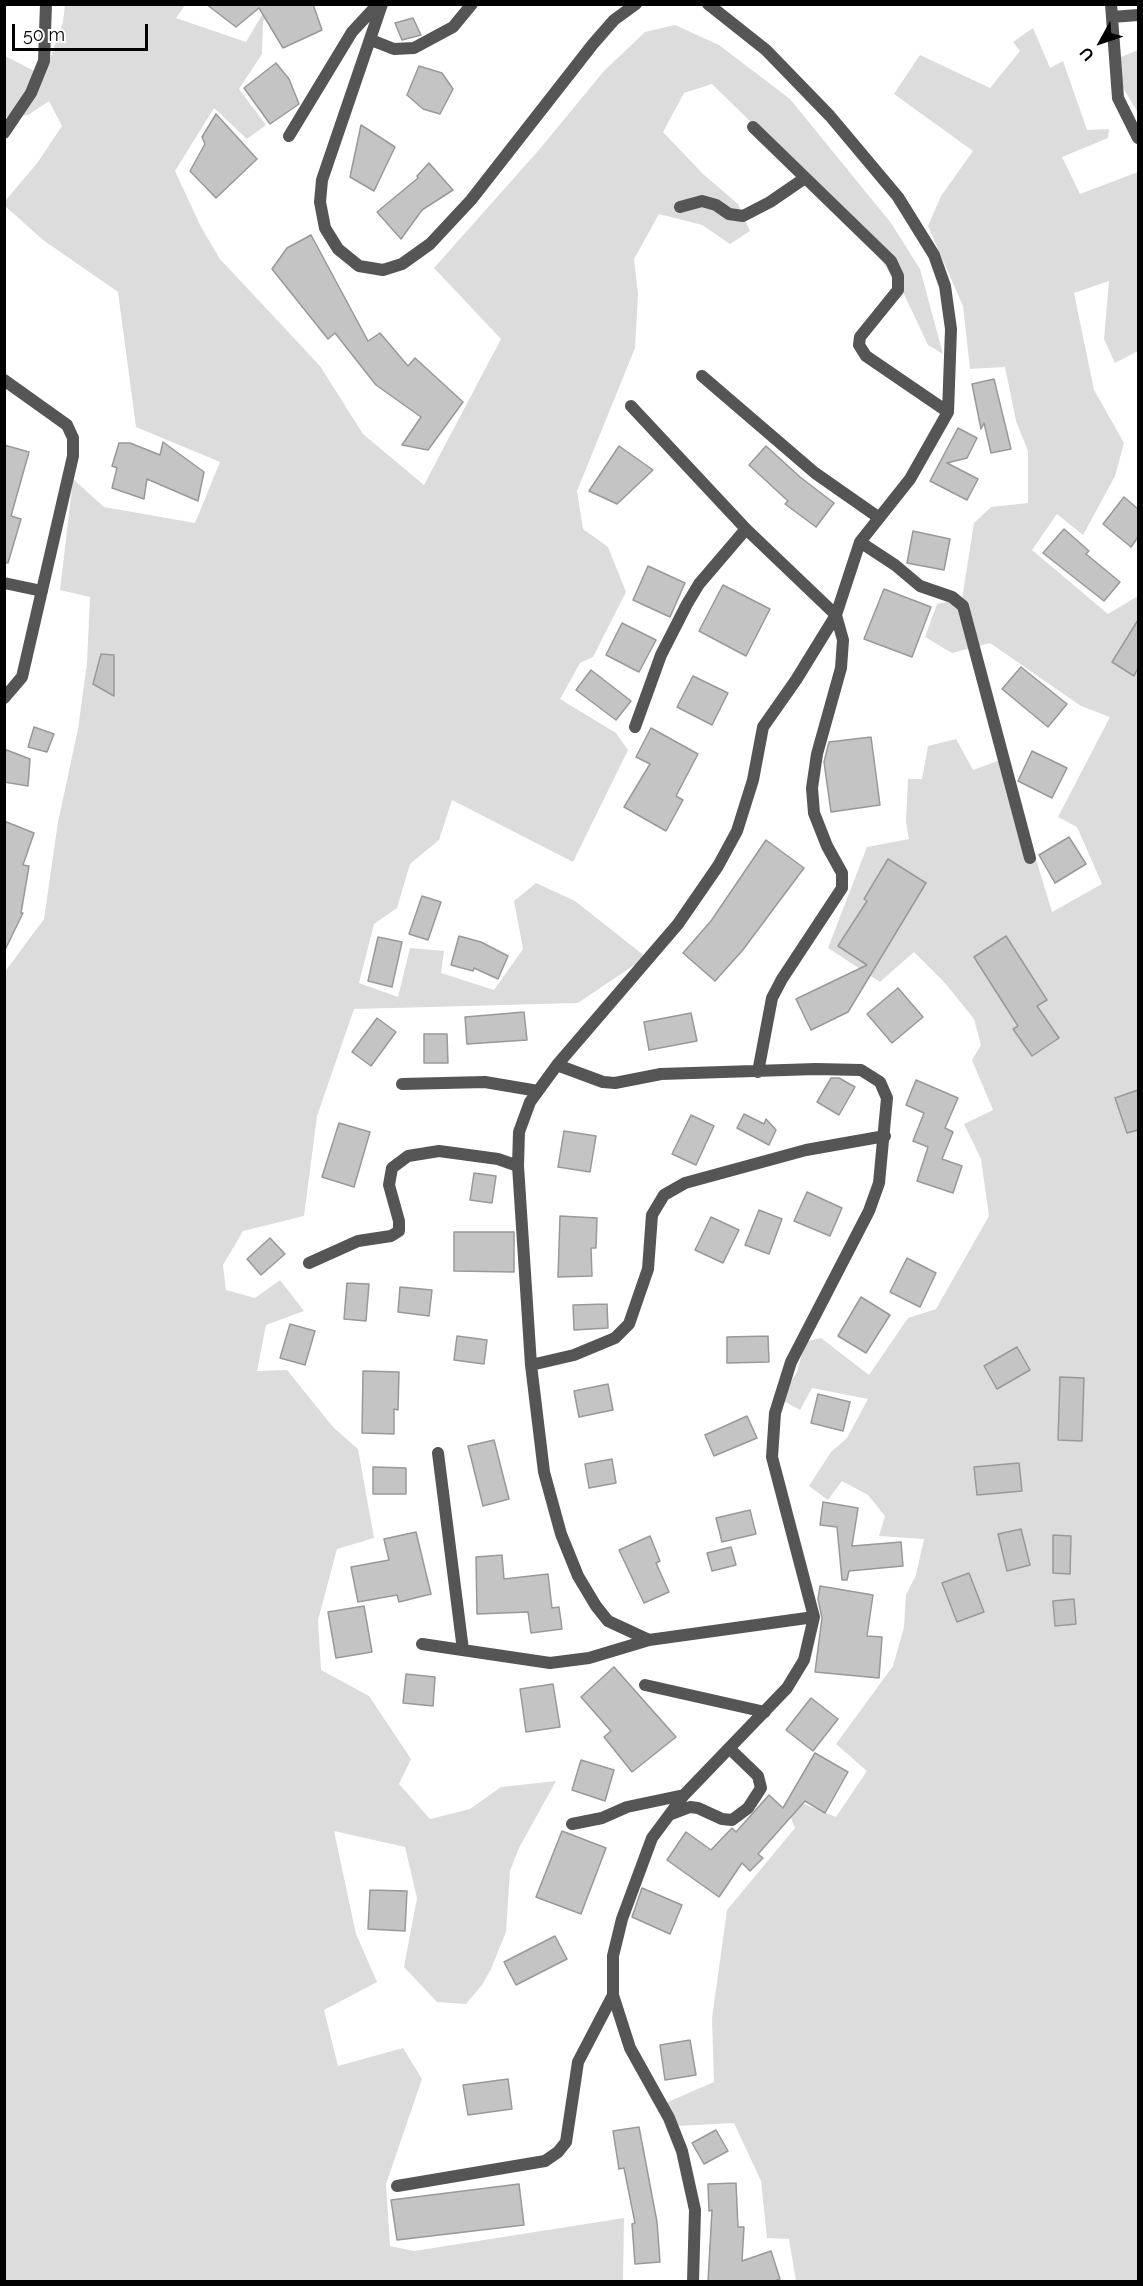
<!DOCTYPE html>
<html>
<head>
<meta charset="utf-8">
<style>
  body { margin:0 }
  #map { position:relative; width:1143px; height:2286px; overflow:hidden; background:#fff; font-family:Raleway,sans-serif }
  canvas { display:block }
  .frame { position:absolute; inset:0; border:6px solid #000; pointer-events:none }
  .north { position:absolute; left:1071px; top:12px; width:60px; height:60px; -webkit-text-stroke:4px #fff; paint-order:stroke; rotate:230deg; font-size:16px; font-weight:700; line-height:24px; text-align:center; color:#000 }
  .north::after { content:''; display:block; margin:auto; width:21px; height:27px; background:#000; clip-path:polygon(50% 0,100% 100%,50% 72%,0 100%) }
  .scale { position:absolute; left:12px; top:24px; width:136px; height:27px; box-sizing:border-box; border:3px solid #000; border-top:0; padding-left:8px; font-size:18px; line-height:21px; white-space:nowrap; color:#000; -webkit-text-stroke:4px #fff; paint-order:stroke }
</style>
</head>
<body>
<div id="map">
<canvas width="1143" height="2286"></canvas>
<div class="frame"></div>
<div class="north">U</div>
<div class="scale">50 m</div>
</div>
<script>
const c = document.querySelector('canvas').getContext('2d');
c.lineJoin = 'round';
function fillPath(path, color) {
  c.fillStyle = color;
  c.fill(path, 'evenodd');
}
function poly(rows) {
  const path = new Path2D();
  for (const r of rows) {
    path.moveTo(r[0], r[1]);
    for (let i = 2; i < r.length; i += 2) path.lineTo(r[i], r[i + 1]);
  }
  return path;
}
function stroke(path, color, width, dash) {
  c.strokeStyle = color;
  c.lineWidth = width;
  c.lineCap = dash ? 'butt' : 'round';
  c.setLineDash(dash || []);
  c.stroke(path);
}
fillPath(poly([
  [65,5,185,5,176,18,246,42,268,5,282,5,263,21,262,54,239,89,266,125,247,139,214,108,175,171,201,227,220,259,320,366,363,434,424,485,501,339,434,268,538,151,604,71,645,32,675,25,719,45,790,99,891,223,920,269,943,354,928,345,903,292,860,229,712,84,684,93,663,132,703,174,738,204,750,231,730,244,702,225,659,214,634,259,638,294,635,348,577,491,583,529,608,547,626,592,593,657,580,663,560,699,616,733,628,750,573,862,452,800,439,840,410,864,397,908,374,924,359,983,398,997,410,948,444,951,441,973,494,990,523,949,514,901,536,883,575,901,646,957,578,1003,354,1009,317,1116,304,1216,243,1231,223,1265,226,1290,255,1298,280,1280,304,1311,266,1325,257,1371,287,1370,333,1427,358,1449,374,1538,337,1549,318,1620,321,1670,369,1696,411,1759,399,1784,430,1819,470,1809,501,1787,556,1781,519,1848,510,1871,506,1932,491,1969,482,1985,466,2004,437,2002,404,1967,417,1898,405,1847,334,1831,356,1934,377,1982,324,2010,338,2066,403,2048,422,2079,386,2184,390,2246,414,2251,624,2218,623,2281,5,2281,4,973,44,919,58,822,78,729,87,663,90,597,60,590,73,479,104,507,195,523,220,462,136,427,118,292,43,240,5,206,5,201,38,162,62,126,49,101,28,115,5,117,5,56,44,76,63,22],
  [1033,28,1050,68,1063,61,1087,130,1109,129,1108,138,1062,157,1080,194,1138,172,1138,351,1115,363,1104,339,1109,281,1074,293,1094,390,1124,443,1115,476,1083,535,1057,514,1032,550,1108,614,1138,596,1138,2281,796,2281,789,2239,767,2238,761,2181,734,2123,677,2126,663,2104,714,2082,712,2018,727,1910,795,1828,791,1818,802,1803,836,1817,867,1771,836,1744,893,1666,904,1627,906,1595,916,1575,924,1539,879,1536,885,1516,868,1495,842,1481,828,1500,809,1486,831,1452,847,1438,868,1399,812,1388,800,1410,780,1399,797,1372,805,1342,821,1338,869,1375,908,1318,936,1309,989,1216,981,1159,964,1124,993,1110,972,1060,981,1045,974,1019,945,983,914,952,880,982,828,948,867,847,909,839,906,822,908,779,922,779,928,746,956,739,973,770,1000,760,1025,823,1052,912,1102,884,1077,827,1058,817,1110,717,1081,706,990,643,952,653,925,637,937,604,962,599,974,523,991,507,1028,503,1028,451,1016,421,1005,367,970,369,963,306,928,226,941,196,973,151,894,94,920,55,990,88,1020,51,1013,42],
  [1138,50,1138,113,1119,81,1121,57]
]), '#dcdcdc');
const building = poly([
  [206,4,313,4,322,30,283,48,259,8,236,27,206,4],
  [413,18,421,35,402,40,395,23,413,18],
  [276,63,289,79,299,104,270,124,244,88,276,63],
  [419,66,442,73,453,89,440,114,423,109,407,95,419,66],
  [216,114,257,159,216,198,190,171,205,144,202,137,216,114],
  [361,125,395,147,374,191,350,177,361,125],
  [429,163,453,190,422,210,401,239,377,212,418,178,417,176,429,163],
  [311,235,368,341,380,333,408,366,415,358,463,402,428,450,402,445,421,417,376,385,335,333,328,339,272,269,287,248,311,235],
  [994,379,1011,449,991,453,984,423,981,429,972,384,994,379],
  [958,428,977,438,967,458,947,463,978,479,967,500,930,481,958,428],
  [163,442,204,472,198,501,147,479,144,499,112,488,117,468,112,466,119,443,130,443,160,455,163,442],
  [4,445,29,452,11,516,21,519,8,563,4,562,4,445],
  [619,446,653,470,617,504,589,491,619,446],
  [766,446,800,477,834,503,816,527,785,504,788,501,749,465,766,446],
  [1124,497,1138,509,1138,537,1131,547,1103,524,1124,497],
  [1064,529,1089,551,1086,554,1120,582,1104,601,1043,553,1064,529],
  [913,531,950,539,944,570,907,563,913,531],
  [648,566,685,583,670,617,633,600,648,566],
  [723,585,770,609,746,656,699,631,723,585],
  [884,589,931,607,912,657,864,639,884,589],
  [1138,620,1138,668,1134,676,1112,662,1138,620],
  [622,623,656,640,639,672,606,655,622,623],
  [101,654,114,655,114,696,93,684,101,654],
  [1021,667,1067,704,1048,727,1002,689,1021,667],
  [591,670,631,701,616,720,576,690,591,670],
  [693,676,728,693,712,725,677,707,693,676],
  [34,727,54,734,47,752,28,747,34,727],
  [651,728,698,754,676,796,683,800,666,831,624,807,650,764,636,757,651,728],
  [871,737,880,805,831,812,824,762,829,742,871,737],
  [4,749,30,759,28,786,4,782,4,749],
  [1032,751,1067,768,1052,798,1018,781,1032,751],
  [4,821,34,833,23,865,29,866,21,913,23,913,4,952,4,821],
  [1069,837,1086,864,1055,883,1039,855,1069,837],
  [766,840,804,868,742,951,715,981,683,953,711,921,766,840],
  [888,859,926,883,848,1012,811,1030,796,999,867,965,838,946,867,901,864,899,888,859],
  [422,896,441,902,428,940,409,934,422,896],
  [459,936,481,942,508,956,498,979,474,968,473,971,451,965,459,936],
  [1006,936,1047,1000,1037,1006,1059,1038,1032,1056,1013,1029,1018,1026,974,957,1006,936],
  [378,937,402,942,392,987,368,981,378,937],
  [898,988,923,1017,892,1043,867,1014,898,988],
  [524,1012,527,1040,467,1044,465,1017,524,1012],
  [691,1013,697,1041,649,1050,644,1022,691,1013],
  [377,1018,396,1032,371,1066,352,1052,377,1018],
  [424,1034,447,1034,448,1063,424,1063,424,1034],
  [831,1078,839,1078,855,1087,839,1115,817,1102,831,1078],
  [916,1080,958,1098,945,1128,953,1132,942,1159,962,1166,953,1193,917,1181,928,1147,913,1141,924,1113,906,1105,916,1080],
  [1138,1090,1138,1130,1127,1133,1115,1098,1138,1090],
  [744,1114,764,1124,766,1119,776,1130,769,1145,737,1128,744,1114],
  [691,1115,714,1126,696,1165,672,1154,691,1115],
  [339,1123,370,1132,354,1187,322,1177,339,1123],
  [564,1131,596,1136,590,1172,558,1167,564,1131],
  [474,1173,496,1176,492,1203,470,1200,474,1173],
  [807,1192,842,1208,830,1236,794,1221,807,1192],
  [759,1210,782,1219,769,1254,745,1245,759,1210],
  [560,1216,597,1218,596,1248,591,1248,592,1276,558,1277,560,1216],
  [711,1217,739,1230,723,1263,695,1250,711,1217],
  [454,1232,514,1232,514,1272,454,1271,454,1232],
  [270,1238,285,1254,261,1275,247,1259,270,1238],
  [907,1258,936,1273,920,1307,890,1292,907,1258],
  [347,1283,369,1284,366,1321,344,1319,347,1283],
  [400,1287,432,1290,429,1316,398,1312,400,1287],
  [861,1297,890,1315,866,1353,838,1336,861,1297],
  [607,1304,608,1328,574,1330,573,1305,607,1304],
  [290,1324,315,1331,305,1365,280,1358,290,1324],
  [457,1336,487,1340,484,1364,454,1360,457,1336],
  [768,1336,769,1362,727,1363,727,1337,768,1336],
  [1017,1347,1030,1370,997,1389,984,1366,1017,1347],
  [363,1371,399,1372,398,1410,394,1409,394,1434,362,1433,363,1371],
  [1060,1377,1084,1378,1082,1441,1058,1440,1060,1377],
  [608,1384,613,1410,579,1417,574,1391,608,1384],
  [818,1394,850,1402,843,1431,811,1423,818,1394],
  [747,1416,757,1438,714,1456,705,1435,747,1416],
  [494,1440,509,1499,483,1506,468,1446,494,1440],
  [612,1459,616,1483,589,1488,585,1464,612,1459],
  [1019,1463,1022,1491,977,1495,974,1467,1019,1463],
  [373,1467,406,1468,406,1494,373,1494,373,1467],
  [823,1502,858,1508,852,1546,901,1542,903,1566,849,1571,847,1580,842,1580,837,1527,820,1525,823,1502],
  [750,1510,756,1534,722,1542,716,1518,750,1510],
  [1021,1529,1030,1565,1007,1571,998,1534,1021,1529],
  [416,1532,431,1594,399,1602,397,1595,358,1602,351,1567,389,1560,384,1539,416,1532],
  [1053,1535,1071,1536,1070,1574,1053,1573,1053,1535],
  [650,1536,660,1561,656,1563,669,1592,644,1603,619,1550,650,1536],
  [731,1547,736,1565,712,1571,707,1553,731,1547],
  [502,1555,504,1579,548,1574,552,1608,559,1607,562,1629,531,1633,528,1612,477,1614,476,1557,502,1555],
  [969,1573,984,1612,957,1622,942,1583,969,1573],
  [820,1586,873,1595,867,1636,882,1637,879,1678,815,1672,822,1618,818,1599,820,1586],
  [1074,1599,1076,1624,1055,1626,1053,1601,1074,1599],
  [364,1606,372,1652,336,1658,328,1612,364,1606],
  [614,1667,676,1737,632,1772,604,1737,611,1731,581,1697,614,1667],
  [406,1674,435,1677,433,1706,403,1703,406,1674],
  [553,1684,560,1727,526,1732,520,1689,553,1684],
  [811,1698,838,1719,813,1751,786,1730,811,1698],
  [815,1753,848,1772,825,1813,805,1801,758,1854,763,1858,750,1871,742,1863,719,1897,667,1860,686,1832,711,1850,732,1828,736,1832,769,1795,783,1808,815,1753],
  [581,1760,614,1770,605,1801,572,1790,581,1760],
  [562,1831,606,1848,581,1914,536,1897,562,1831],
  [642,1888,682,1905,670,1934,632,1917,642,1888],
  [370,1890,407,1891,405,1931,368,1929,370,1890],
  [555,1936,567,1959,516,1985,504,1962,555,1936],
  [690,2040,696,2075,665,2080,660,2045,690,2040],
  [508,2079,512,2109,468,2115,463,2085,508,2079],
  [639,2127,657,2222,660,2262,635,2264,632,2224,635,2223,624,2168,619,2169,613,2131,639,2127],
  [716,2130,728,2151,704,2164,692,2143,716,2130],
  [736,2183,738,2227,744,2227,742,2261,771,2251,780,2279,772,2282,708,2282,712,2210,709,2211,708,2184,736,2183],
  [519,2184,524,2225,397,2240,391,2200,519,2184]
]);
fillPath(building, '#c4c4c4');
stroke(building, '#999', 1.5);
stroke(poly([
  [382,4,322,180,320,202,325,228,338,249,359,266,383,270,402,264,430,244,471,200,593,44,614,20,636,4],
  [1111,4,1118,98,1138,138],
  [1112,17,1138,15],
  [371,40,394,49,414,48,453,27,472,4],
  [753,127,891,261,898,276,898,290,860,337,859,345,866,356,948,412],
  [4,133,31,93,44,61,46,4],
  [289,136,352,32,378,4],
  [680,207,702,201,716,205,729,214,743,216,770,202,805,178],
  [702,376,815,473,878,517],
  [4,380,67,425,73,438,73,456,22,677,4,698],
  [631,406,746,529,836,615,843,640,841,668,817,754,812,788,814,813,827,846,842,873,842,888,782,979,772,998,758,1072],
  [860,542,895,565,920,586,952,597,963,606,1030,858],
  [4,583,42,591],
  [635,727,661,655,687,604,699,584,746,529],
  [557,1065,603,1082,615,1083,661,1074,816,1069,861,1070,880,1082,887,1098,879,1183,869,1211,791,1362,775,1413,772,1457,814,1617,649,1640,608,1621,596,1606,578,1576,561,1534,544,1472,531,1365,518,1166,519,1132,530,1102,557,1065,678,924,718,866,737,831,753,780,763,727,796,680,836,615,860,542,910,479,948,412,951,329,945,286,934,255,898,197,830,116,766,50,708,4],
  [402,1084,485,1082,538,1091],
  [309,1263,358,1241,391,1236,399,1231,399,1221,389,1185,392,1168,408,1156,439,1151,498,1159,518,1166],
  [531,1365,574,1355,615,1338,629,1324,648,1269,652,1215,664,1195,685,1183,806,1150,885,1136],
  [438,1453,463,1650],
  [422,1644,550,1663,589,1658,649,1640],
  [645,1685,765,1712],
  [669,1815,690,1807,698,1808,722,1819,732,1820,748,1808,761,1788,758,1776,729,1748],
  [572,1824,602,1818,627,1807,684,1795],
  [397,2186,545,2161,558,2152,566,2142,578,2062,613,1995],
  [693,2282,695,2210,682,2151,669,2118,630,2048,613,1995,613,1956,622,1919,652,1838,684,1795,787,1688,804,1660,814,1617]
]), '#555', 12);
</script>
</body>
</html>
